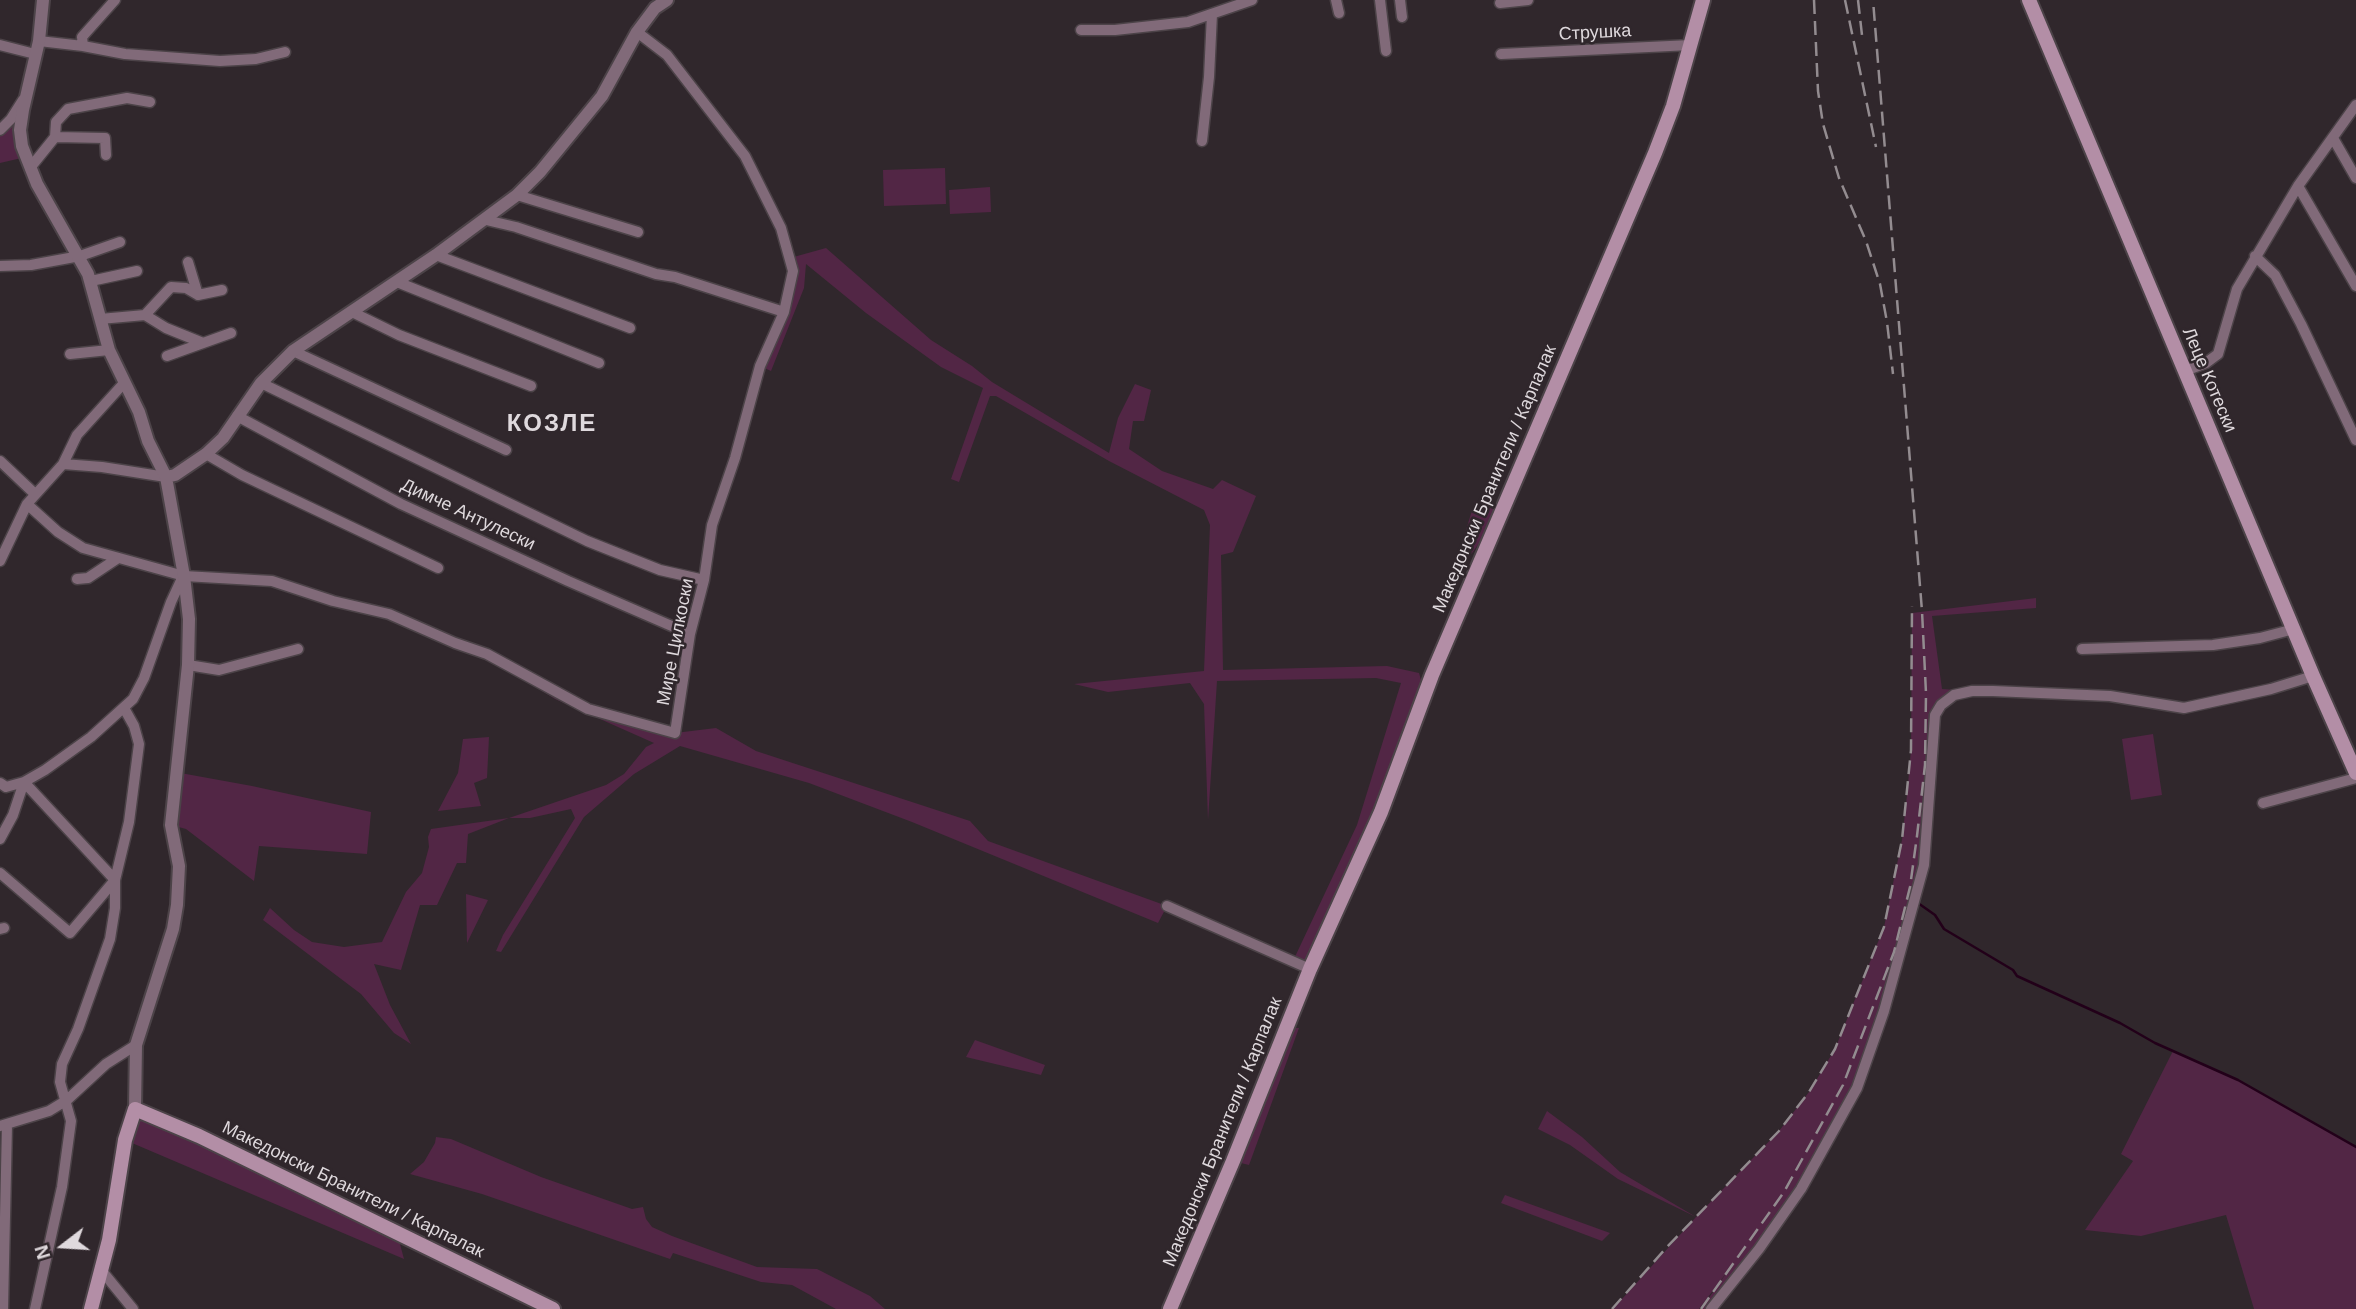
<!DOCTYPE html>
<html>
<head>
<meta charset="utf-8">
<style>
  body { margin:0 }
  #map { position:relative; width:2356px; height:1309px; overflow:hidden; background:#30272c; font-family:Arial,sans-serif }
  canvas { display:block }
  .north { position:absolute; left:28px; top:1211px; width:70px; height:70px; -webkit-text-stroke:5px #30272c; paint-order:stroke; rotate:253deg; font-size:19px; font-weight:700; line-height:28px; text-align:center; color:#dfd9dd }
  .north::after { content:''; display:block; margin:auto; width:24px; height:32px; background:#dfd9dd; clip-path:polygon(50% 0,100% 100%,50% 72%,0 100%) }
</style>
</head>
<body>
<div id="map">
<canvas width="2356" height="1309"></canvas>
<div class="north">N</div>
</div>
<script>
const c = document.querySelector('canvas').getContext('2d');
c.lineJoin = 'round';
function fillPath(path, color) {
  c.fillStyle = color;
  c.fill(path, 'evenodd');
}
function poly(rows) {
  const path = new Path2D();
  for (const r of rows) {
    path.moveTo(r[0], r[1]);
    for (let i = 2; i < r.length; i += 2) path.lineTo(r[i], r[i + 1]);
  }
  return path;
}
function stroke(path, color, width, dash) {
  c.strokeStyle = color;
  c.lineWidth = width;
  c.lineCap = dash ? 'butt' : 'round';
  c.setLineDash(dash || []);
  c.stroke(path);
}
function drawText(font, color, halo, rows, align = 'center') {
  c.font = font + ' Arial,sans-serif';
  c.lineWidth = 5;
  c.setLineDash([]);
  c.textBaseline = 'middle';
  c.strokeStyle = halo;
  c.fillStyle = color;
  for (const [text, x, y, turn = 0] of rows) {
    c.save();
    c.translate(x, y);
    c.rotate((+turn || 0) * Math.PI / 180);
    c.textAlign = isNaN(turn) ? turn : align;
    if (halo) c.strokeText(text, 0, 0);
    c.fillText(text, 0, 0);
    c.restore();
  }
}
fillPath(poly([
  [23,110,26,157,0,163,0,130],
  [945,168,946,204,884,206,883,170],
  [990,187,991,212,950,214,949,190],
  [826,248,931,340,972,366,992,382,1109,453,1118,418,1135,384,1151,390,1144,421,1133,421,1129,449,1162,471,1213,489,1222,480,1256,496,1233,552,1221,555,1223,670,1387,666,1419,673,1425,694,1310,969,1293,961,1357,825,1401,683,1376,678,1217,681,1208,820,1204,704,1190,683,1108,692,1074,684,1204,671,1210,525,1204,510,1109,461,996,396,990,396,959,482,951,479,983,388,941,367,866,313,806,264,804,288,771,371,760,366,784,312,790,258],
  [1475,501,1503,510,1462,567,1455,565],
  [2036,598,2036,608,1932,616,1942,689,1972,691,1954,695,1935,715,1924,865,1857,1088,1801,1189,1711,1309,1701,1309,1730,1268,1699,1309,1613,1309,1696,1217,1618,1179,1570,1145,1538,1129,1547,1111,1582,1137,1620,1172,1696,1217,1779,1131,1809,1092,1835,1049,1884,927,1902,840,1907,795,1911,750,1912,613],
  [487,654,588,709,675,733,716,728,756,751,970,821,988,841,1167,906,1158,923,912,822,809,783,680,746,634,774,584,817,501,952,496,951,503,935,575,818,571,809,530,818,509,818,468,834,466,863,457,863,437,905,420,905,401,970,374,964,390,1005,411,1044,394,1033,361,994,263,920,270,908,294,930,312,942,344,947,382,942,406,892,422,873,429,847,428,837,431,829,509,818,606,785,624,774,646,747,654,743,555,699,523,679,485,660],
  [2153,734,2162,795,2131,800,2122,739],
  [489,737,487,778,474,783,481,806,438,811,458,773,463,739],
  [175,772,252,786,371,812,367,854,259,846,254,881,186,829,171,825],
  [466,894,488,900,467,943],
  [1287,1028,1299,1028,1249,1165,1233,1161],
  [975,1040,1045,1065,1041,1075,966,1057],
  [2173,1051,2238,1080,2356,1147,2356,1309,2254,1309,2226,1215,2141,1236,2085,1230,2133,1161,2121,1154],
  [135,1109,397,1233,404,1259,125,1140],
  [436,1137,451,1139,541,1177,632,1209,643,1207,646,1219,652,1227,672,1236,757,1267,817,1269,870,1296,885,1309,836,1309,792,1285,761,1282,673,1253,670,1259,482,1194,410,1174,424,1162,435,1143],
  [1505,1195,1610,1233,1602,1241,1501,1203]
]), '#522645');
stroke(poly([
  [1918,903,1935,915,1944,929,2013,970,2017,976,2120,1023,2155,1043,2238,1080,2356,1147]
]), '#220019', 2.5);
const minor = poly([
  [1336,0,1339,13],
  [1380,0,1386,51],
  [1400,0,1402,17],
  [1500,3,1528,0],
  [1081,30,1115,30,1188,22,1252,0],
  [39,41,83,46,125,54,220,61,256,59,285,52],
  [0,45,35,54],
  [83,46,82,37,115,0],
  [1501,54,1691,45],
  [0,130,11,119,23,100],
  [55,137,56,122,68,109,127,98,150,102],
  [2333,138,2356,178],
  [1202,141,1209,77,1212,14],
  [30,168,55,137,105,138,106,155],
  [2298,186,2356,286],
  [517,195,638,232],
  [486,220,516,227,656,274,675,277,784,312],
  [436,255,630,328],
  [2255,256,2275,275,2301,324,2356,440],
  [188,262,198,295],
  [0,266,31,265,80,256,120,242],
  [91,281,137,271],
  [397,282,599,363],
  [352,312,399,335,531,386],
  [145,315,171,287,186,288,198,295,222,290],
  [100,319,145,315,166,328,203,343],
  [293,351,506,450],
  [70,354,109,350],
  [167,356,231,333],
  [2185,371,2206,363,2218,354,2237,289,2298,186,2356,105],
  [261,383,587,541,660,570,704,580],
  [237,416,401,504,568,581,690,634],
  [206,454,242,475,438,568],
  [0,461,35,494],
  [63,464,102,467,166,477],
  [27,504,58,532,83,548,184,576,272,581,333,601,389,614,455,643,487,654,588,709,675,733,690,634,704,580,712,525,735,458,760,366,784,312,793,271,781,228,745,156,667,55,637,32],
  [0,561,27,504,63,464,77,435,124,383],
  [77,579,88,578,118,558],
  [2082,649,2213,645,2260,638,2294,629],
  [188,665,219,670,298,649],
  [0,783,6,787,24,782,45,770,91,737,133,699,144,678,171,602,183,576],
  [2263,803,2356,778],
  [0,839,13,815,24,782,115,880,70,933,0,873],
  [1167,906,1310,969],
  [0,929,4,928],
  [0,1126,49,1111,67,1100,106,1064,136,1045],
  [102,1271,133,1309],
  [3,1309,7,1125],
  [35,1309,62,1187,71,1121,60,1082,62,1064,78,1029,110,939,115,908,115,880,129,822,139,744,134,726,124,708],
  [1711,1309,1759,1249,1801,1189,1857,1088,1884,1011,1924,865,1935,715,1941,705,1954,695,1972,691,1993,691,2110,696,2184,708,2271,689,2313,676]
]);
const tertiary = poly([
  [43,0,39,41,23,110,20,130,22,146,37,184,88,274,109,350,139,412,148,441,166,477,184,576,189,619,188,665,171,825,179,866,177,905,173,929,136,1045,135,1109],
  [166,477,175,475,206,454,223,438,261,383,293,351,436,255,517,195,540,172,602,96,637,32,655,8,667,0]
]);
const secondary = poly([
  [2029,0,2313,676,2356,773],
  [91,1309,109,1240,125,1140,135,1109,199,1136,553,1309],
  [1170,1309,1233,1161,1310,969,1381,812,1432,675,1655,153,1673,106,1703,0]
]);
stroke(minor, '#4c4348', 13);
stroke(tertiary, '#4c4348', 16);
stroke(secondary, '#4c4348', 18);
stroke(minor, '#816a79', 10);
stroke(tertiary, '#816a79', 12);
stroke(secondary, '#b38ea6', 14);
stroke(poly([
  [1814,0,1818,91,1823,124,1839,178,1866,241,1880,284,1887,322,1893,374],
  [1845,0,1876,147],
  [1858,0,1862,35],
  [1612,1309,1667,1247,1779,1131,1809,1092,1835,1049,1884,927,1902,840,1911,750,1912,606],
  [1701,1309,1784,1192,1843,1085,1894,952,1910,887,1917,836,1925,765,1926,693,1922,611,1873,0]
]), '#938c90', 2.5, [14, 7]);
drawText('18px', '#dfd9dd', '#30272c', [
  ["Струшка",1595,33,-3],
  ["Леце Котески",2209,380,67],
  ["Македонски Бранители / Карпалак",1495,479,-67],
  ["Димче Антулески",468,515,25],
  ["Мире Цилкоски",676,642,-79],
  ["Македонски Бранители / Карпалак",1223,1132,-68],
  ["Македонски Бранители / Карпалак",353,1190,26]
]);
c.letterSpacing = '2px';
drawText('bold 24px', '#dfd9dd', '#30272c', [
  ["КОЗЛЕ",552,424]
]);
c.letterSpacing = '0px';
</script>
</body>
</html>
